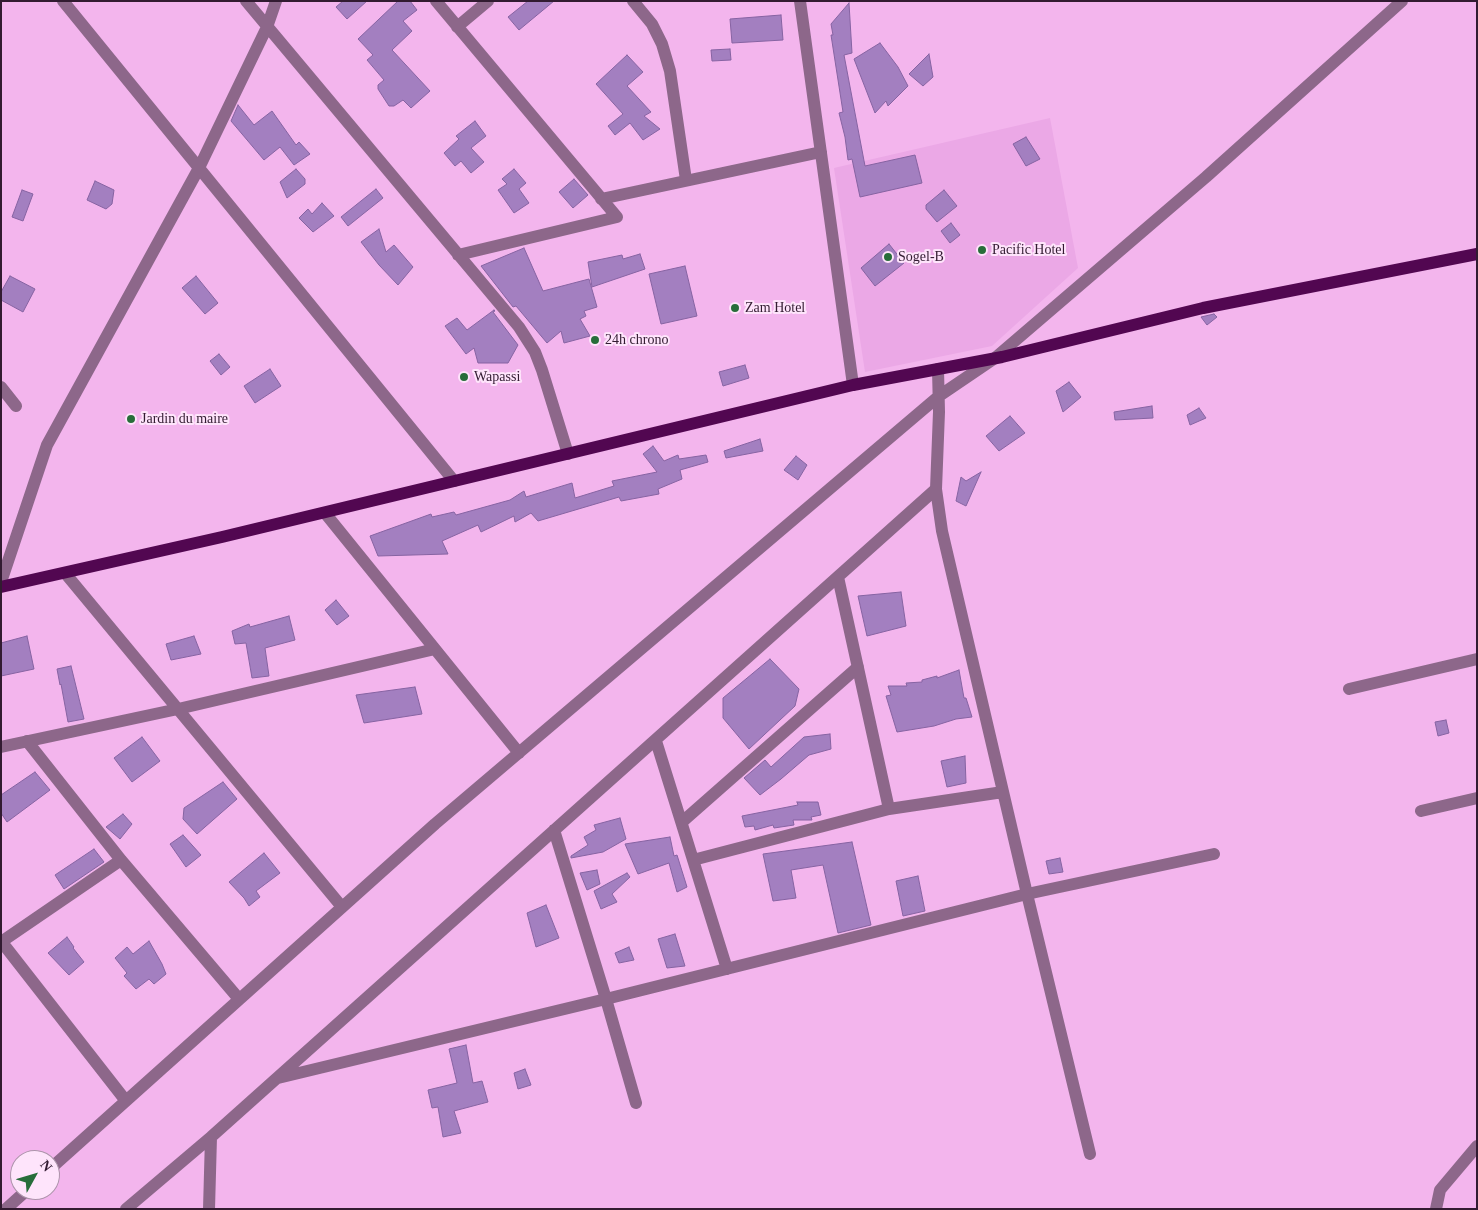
<!DOCTYPE html>
<html>
<head>
<meta charset="utf-8">
<style>
  body { margin:0 }
  #map { position:relative; width:1478px; height:1210px; overflow:hidden; background:#f3b5ed; font-family:"Times New Roman",serif }
  canvas { display:block }
  .frame { position:absolute; inset:0; border:2px solid #321b31; pointer-events:none }
  .north { position:absolute; left:10px; top:1150px; width:50px; height:50px; box-sizing:border-box; background:#fee4fb; border:1px solid #ac94aa; border-radius:50%; rotate:51deg; font-size:14px; font-weight:700; line-height:20px; text-align:center; color:#321b31 }
  .north::after { content:''; display:block; margin:auto; width:18px; height:22px; background:#276d3a; clip-path:polygon(50% 0,100% 100%,50% 72%,0 100%) }
</style>
</head>
<body>
<div id="map">
<canvas width="1478" height="1210"></canvas>
<div class="frame"></div>
<div class="north">N</div>
</div>
<script>
const c = document.querySelector('canvas').getContext('2d');
c.lineJoin = 'round';
function fillPath(path, color) {
  c.fillStyle = color;
  c.fill(path, 'evenodd');
}
function poly(rows) {
  const path = new Path2D();
  for (const r of rows) {
    path.moveTo(r[0], r[1]);
    for (let i = 2; i < r.length; i += 2) path.lineTo(r[i], r[i + 1]);
  }
  return path;
}
function stroke(path, color, width, dash) {
  c.strokeStyle = color;
  c.lineWidth = width;
  c.lineCap = dash ? 'butt' : 'round';
  c.setLineDash(dash || []);
  c.stroke(path);
}
function drawText(font, color, halo, rows, align = 'center') {
  c.font = font + ' "Times New Roman",serif';
  c.lineWidth = 4;
  c.setLineDash([]);
  c.textBaseline = 'middle';
  c.strokeStyle = halo;
  c.fillStyle = color;
  for (const [text, x, y, turn = 0] of rows) {
    c.save();
    c.translate(x, y);
    c.rotate((+turn || 0) * Math.PI / 180);
    c.textAlign = isNaN(turn) ? turn : align;
    if (halo) c.strokeText(text, 0, 0);
    c.fillText(text, 0, 0);
    c.restore();
  }
}
fillPath(poly([
  [1050,118,1078,268,992,346,865,372,834,168]
]), '#eba8e6');
const building = poly([
  [343,1,367,1,347,19,336,7,343,1],
  [398,1,410,1,417,10,403,21,412,31,392,50,430,91,411,108,403,100,394,106,389,106,378,89,378,85,384,80,367,60,373,55,358,39,398,1],
  [528,1,554,1,519,30,508,17,528,1],
  [849,3,852,53,844,55,865,166,915,155,922,183,860,197,852,159,848,160,845,137,839,113,843,112,831,35,833,35,831,24,849,3],
  [781,15,783,40,732,43,730,19,781,15],
  [880,43,898,67,908,86,888,106,886,101,875,113,854,59,880,43],
  [730,49,731,60,712,61,711,50,730,49],
  [929,54,933,77,923,86,909,74,929,54],
  [627,55,643,72,627,86,651,112,644,116,660,129,643,140,630,123,615,135,608,126,623,114,596,84,627,55],
  [238,105,254,125,272,111,296,145,299,142,310,154,294,165,280,147,264,160,231,121,238,105],
  [475,121,486,136,471,148,484,162,471,173,461,161,455,166,444,153,459,139,456,136,475,121],
  [1026,137,1040,159,1026,166,1013,144,1026,137],
  [296,169,305,179,305,184,287,198,280,182,296,169],
  [514,169,526,183,519,189,529,203,514,213,498,190,507,184,502,179,514,169],
  [574,179,588,195,573,208,559,192,574,179],
  [95,181,114,190,112,204,106,209,87,200,95,181],
  [376,189,383,198,348,226,341,217,376,189],
  [22,190,33,194,23,221,12,217,22,190],
  [944,190,957,206,937,222,926,209,926,205,944,190],
  [322,203,334,216,313,232,299,218,308,209,312,214,322,203],
  [951,223,960,235,950,243,941,231,951,223],
  [379,229,386,252,394,245,413,267,398,285,379,265,361,242,379,229],
  [889,244,904,263,875,286,861,268,889,244],
  [524,248,543,291,589,279,597,307,584,311,586,316,580,319,590,336,564,343,561,331,547,343,516,306,513,307,481,266,524,248],
  [640,254,645,269,592,287,588,262,622,255,623,259,640,254],
  [685,266,697,316,661,324,649,274,685,266],
  [10,276,35,289,23,312,1,300,1,292,10,276],
  [196,276,218,303,205,314,182,288,196,276],
  [494,310,495,311,493,312,518,345,508,363,478,363,474,348,466,354,445,326,457,318,467,330,494,310],
  [1214,314,1217,317,1207,325,1201,317,1214,314],
  [219,354,230,367,221,375,210,361,219,354],
  [745,365,749,378,723,386,719,372,745,365],
  [270,369,281,386,255,403,244,386,270,369],
  [1069,382,1081,397,1063,412,1056,391,1069,382],
  [1152,406,1153,418,1115,420,1114,412,1152,406],
  [1199,408,1206,418,1190,425,1187,415,1199,408],
  [1010,416,1025,433,999,451,986,436,1010,416],
  [760,439,763,451,726,458,724,451,760,439],
  [653,446,664,461,678,455,679,459,706,455,708,462,680,470,682,479,658,489,659,494,621,501,619,497,538,521,531,513,515,522,514,516,481,532,478,525,442,541,448,554,378,556,370,536,431,514,432,517,454,512,456,515,510,500,524,491,526,497,572,483,575,498,614,486,612,481,657,472,643,454,653,446],
  [796,456,807,465,798,480,784,470,796,456],
  [981,472,966,506,956,501,961,477,966,481,981,472],
  [901,592,906,626,867,636,858,596,901,592],
  [336,600,349,616,337,625,325,610,336,600],
  [289,616,295,640,265,648,269,676,252,678,246,643,235,644,232,631,249,624,250,627,289,616],
  [27,636,34,669,1,676,1,643,27,636],
  [194,636,201,654,171,660,166,644,194,636],
  [770,659,799,689,795,706,749,749,723,718,723,698,770,659],
  [71,666,84,719,68,722,61,684,60,685,57,669,71,666],
  [959,670,964,698,966,698,972,717,956,719,934,726,897,732,886,696,891,695,888,686,907,686,906,683,922,682,922,680,937,676,937,678,959,670],
  [415,687,422,714,364,723,356,695,415,687],
  [1446,720,1449,733,1438,736,1435,722,1446,720],
  [830,734,831,749,809,755,781,779,760,795,744,778,765,760,771,767,804,737,830,734],
  [142,737,160,761,132,782,114,758,142,737],
  [965,756,966,783,947,787,941,761,965,756],
  [35,772,50,790,7,822,1,813,1,795,35,772],
  [223,782,237,799,197,834,183,819,184,808,223,782],
  [797,802,818,802,821,815,811,817,812,820,793,820,794,825,774,828,773,825,755,830,754,826,745,827,742,816,798,805,797,802],
  [123,814,132,824,120,839,106,827,123,814],
  [620,818,626,839,603,852,571,858,571,856,588,845,584,837,596,830,594,825,620,818],
  [183,835,201,855,186,867,170,844,183,835],
  [670,837,674,856,677,855,687,887,677,892,669,863,638,874,625,844,670,837],
  [852,842,871,925,838,933,823,865,791,870,796,898,773,901,763,854,852,842],
  [94,849,104,862,64,889,55,875,94,849],
  [264,853,280,873,256,891,260,897,249,906,244,898,229,882,264,853],
  [1060,858,1063,872,1049,874,1046,861,1060,858],
  [597,870,600,884,587,890,580,873,597,870],
  [627,873,630,877,612,894,617,902,601,909,594,891,627,873],
  [918,876,925,911,903,916,896,881,918,876],
  [546,905,559,938,536,947,527,913,546,905],
  [675,934,685,966,667,968,658,939,675,934],
  [67,937,74,947,73,948,84,962,69,975,48,953,67,937],
  [149,941,162,964,166,974,154,984,149,979,136,989,124,976,127,973,115,958,127,947,133,954,149,941],
  [629,947,634,960,619,963,615,953,629,947],
  [466,1045,473,1083,482,1081,488,1102,454,1111,461,1133,443,1137,438,1107,432,1108,428,1090,457,1083,449,1049,466,1045],
  [525,1069,531,1085,518,1089,514,1073,525,1069]
]);
fillPath(building, '#a37fc0');
stroke(building, '#8663a2', 1);
stroke(poly([
  [63,1,454,481],
  [246,1,519,327,535,352,542,370,568,454],
  [436,1,617,217,458,255],
  [633,1,652,24,662,44,670,71,686,180],
  [800,1,853,385],
  [457,27,488,1],
  [601,199,821,152],
  [938,369,939,412,936,489,942,531,1027,894,1090,1154],
  [1,387,16,406],
  [325,513,519,753],
  [65,573,342,907],
  [838,577,889,809],
  [1,582,47,445,199,168,267,27,276,1],
  [1349,689,1477,659],
  [27,741,121,860,239,999],
  [656,741,727,969],
  [1,747,178,709,435,649],
  [1421,811,1477,798],
  [682,822,858,667],
  [554,830,606,999,636,1103],
  [693,860,889,809,1003,792],
  [1,941,126,1101],
  [1,942,121,860],
  [278,1078,606,999,1027,894,1214,854],
  [50,1169,435,824,939,396,995,358,1206,177,1402,1],
  [6,1209,27,1190],
  [126,1209,211,1137,936,489],
  [209,1209,211,1137],
  [1436,1209,1440,1190,1477,1146]
]), '#8d678a', 12);
stroke(poly([
  [1,587,222,537,853,385,1002,357,1203,308,1477,254]
]), '#520751', 12);
for (const [x, y, r, color] of [
  [982,250,5,"#276d3a"],
  [888,257,5,"#276d3a"],
  [735,308,5,"#276d3a"],
  [595,340,5,"#276d3a"],
  [464,377,5,"#276d3a"],
  [131,419,5,"#276d3a"]
]) {
  const dot = new Path2D();
  dot.arc(x, y, r, 0, 2 * Math.PI);
  c.fillStyle = color;
  c.fill(dot);
  stroke(dot, '#fee4fb', 2);
}
drawText('14px', '#321b31', '#fee4fb', [
  ["Pacific Hotel",992,250],
  ["Sogel-B",898,257],
  ["Zam Hotel",745,308],
  ["24h chrono",605,340],
  ["Wapassi",474,377],
  ["Jardin du maire",141,419]
], 'left');
</script>
</body>
</html>
